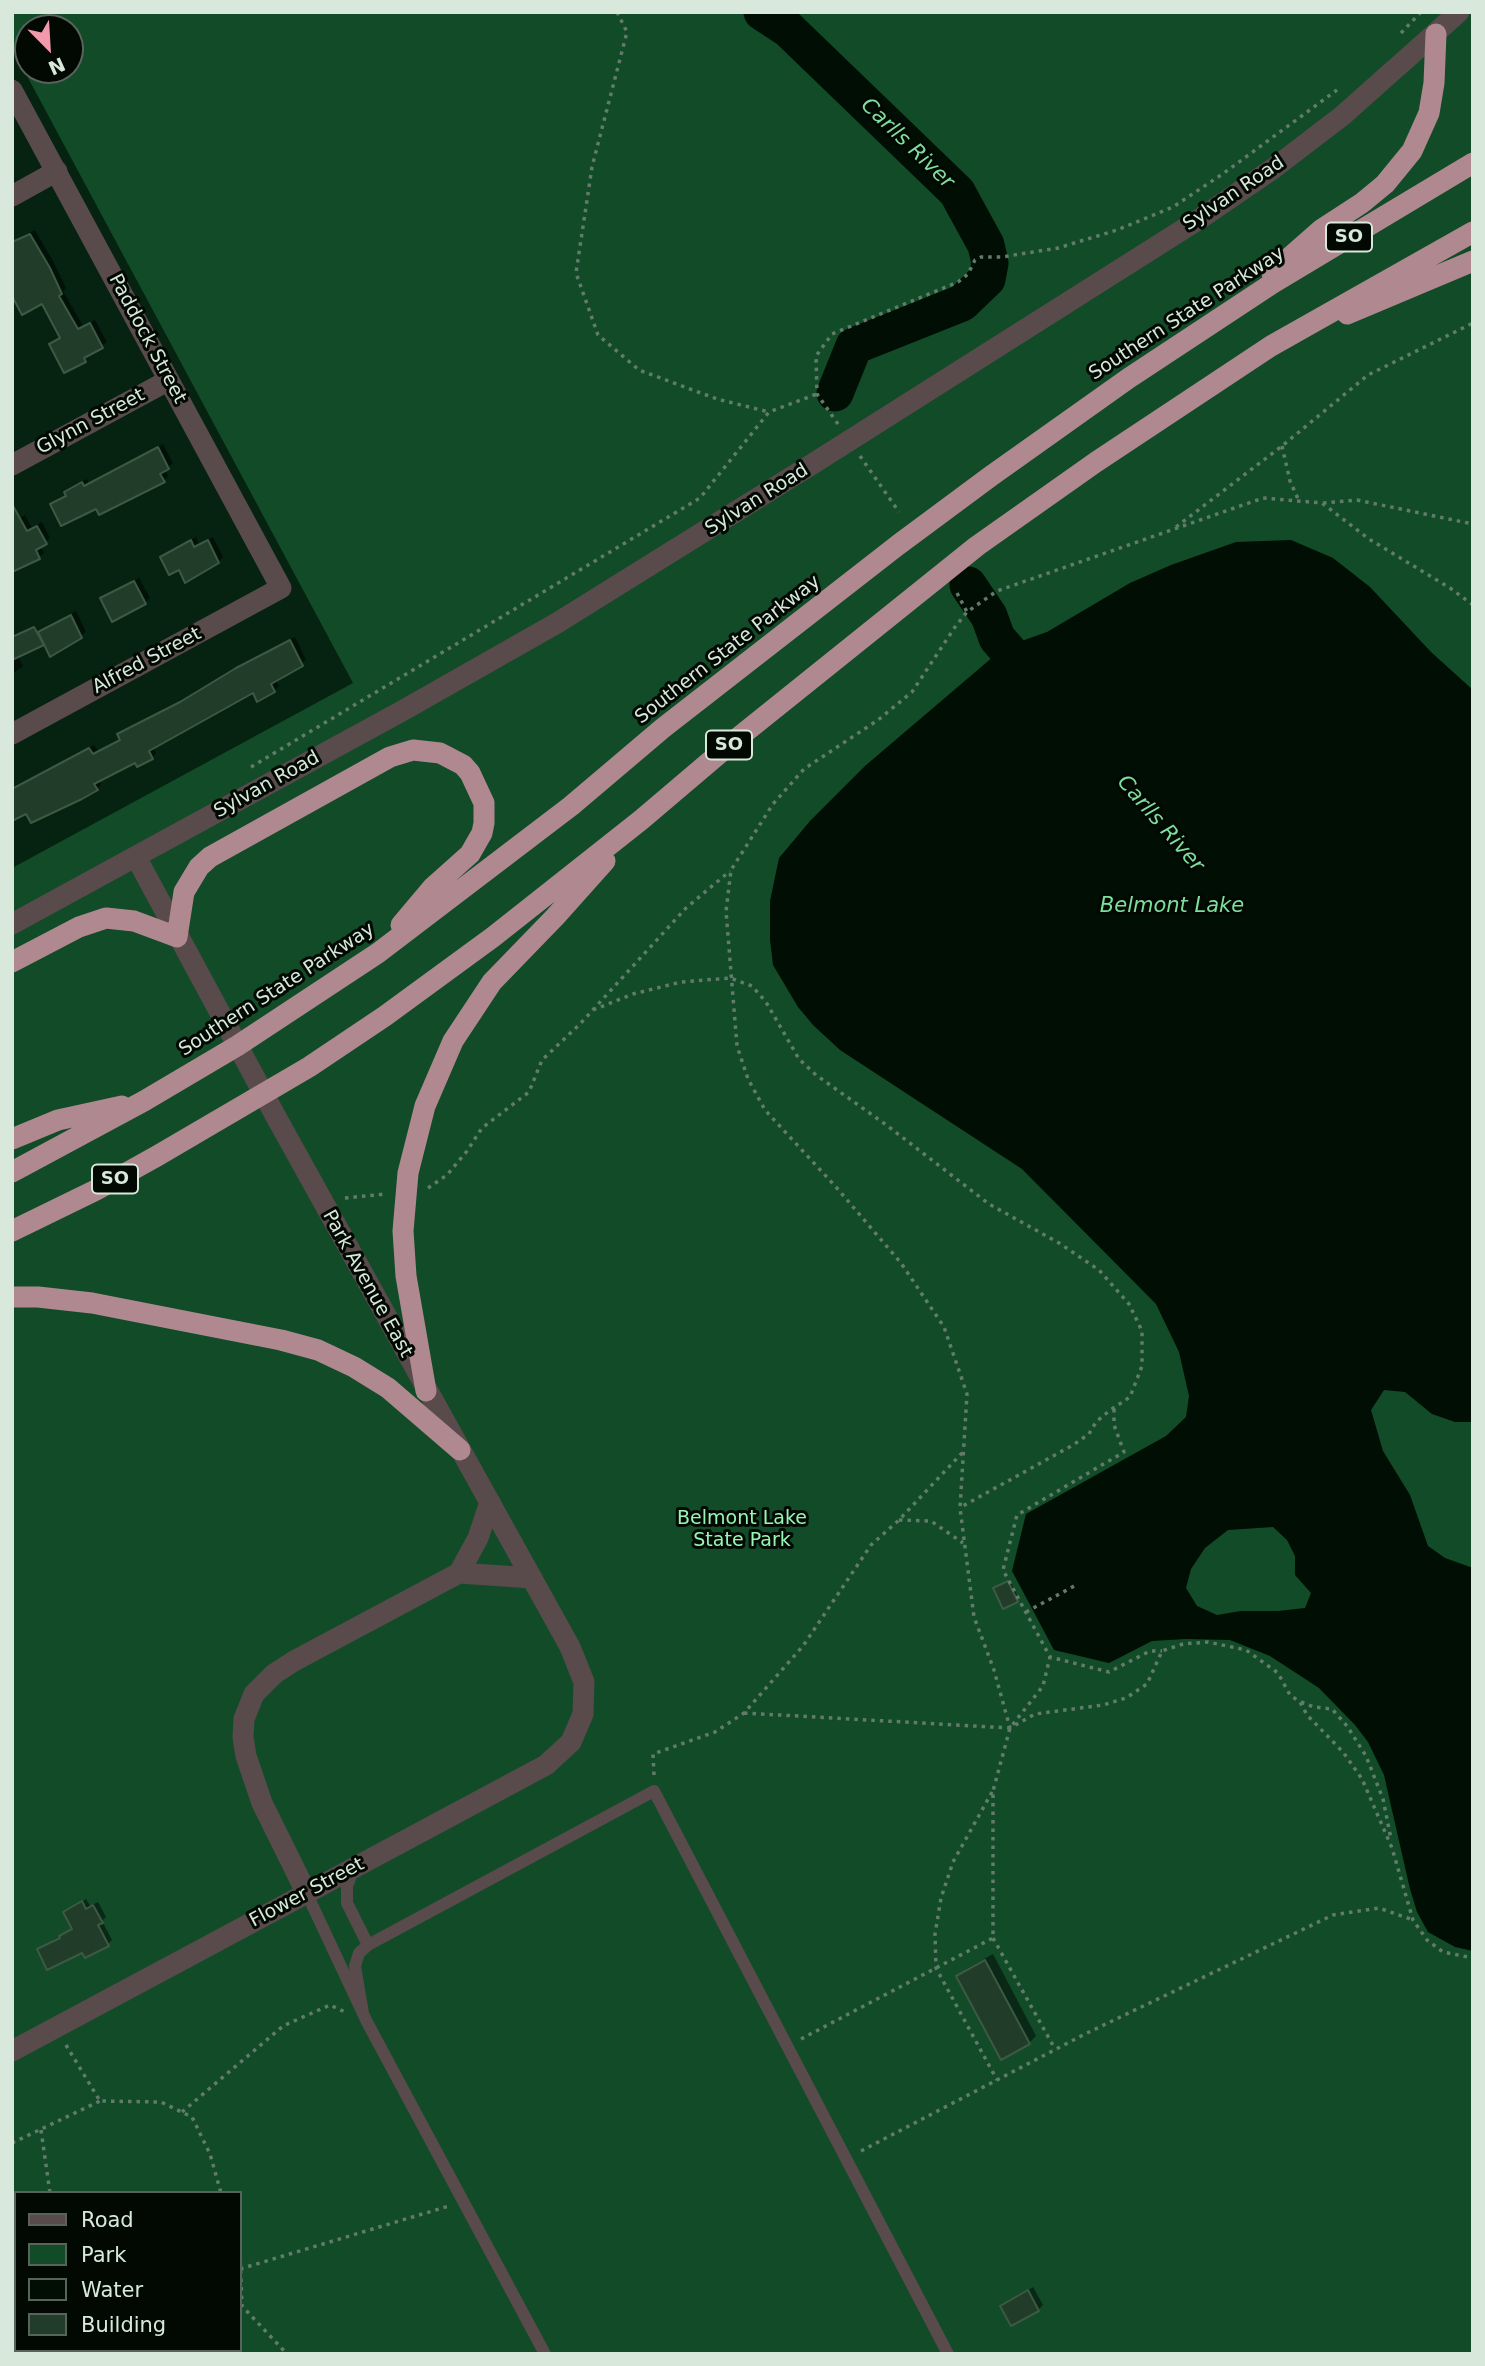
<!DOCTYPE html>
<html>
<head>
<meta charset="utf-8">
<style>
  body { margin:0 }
  #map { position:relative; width:1485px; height:2366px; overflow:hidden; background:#062210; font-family:"DejaVu Sans",sans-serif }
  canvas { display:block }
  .frame { position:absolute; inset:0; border:14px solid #d8e9dc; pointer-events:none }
  .legend { position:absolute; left:14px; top:2191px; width:228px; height:161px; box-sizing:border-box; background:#020903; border:2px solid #58635a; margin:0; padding:9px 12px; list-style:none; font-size:21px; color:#d8e9dc }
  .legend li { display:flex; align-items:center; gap:14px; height:35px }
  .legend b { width:35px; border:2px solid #58635a }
  .north { position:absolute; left:14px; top:14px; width:70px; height:70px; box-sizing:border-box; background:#020903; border:2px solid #58635a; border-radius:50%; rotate:156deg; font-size:19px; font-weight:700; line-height:28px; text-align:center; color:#d8e9dc }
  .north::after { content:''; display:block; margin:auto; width:24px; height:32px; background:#f29aac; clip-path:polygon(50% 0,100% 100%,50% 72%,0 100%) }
</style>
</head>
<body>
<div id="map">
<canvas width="1485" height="2366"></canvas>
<div class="frame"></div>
<ul class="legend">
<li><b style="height:9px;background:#594a4c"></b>Road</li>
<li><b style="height:19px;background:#124b28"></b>Park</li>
<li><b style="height:19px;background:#000e03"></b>Water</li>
<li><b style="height:19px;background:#213c29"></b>Building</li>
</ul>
<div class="north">N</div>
</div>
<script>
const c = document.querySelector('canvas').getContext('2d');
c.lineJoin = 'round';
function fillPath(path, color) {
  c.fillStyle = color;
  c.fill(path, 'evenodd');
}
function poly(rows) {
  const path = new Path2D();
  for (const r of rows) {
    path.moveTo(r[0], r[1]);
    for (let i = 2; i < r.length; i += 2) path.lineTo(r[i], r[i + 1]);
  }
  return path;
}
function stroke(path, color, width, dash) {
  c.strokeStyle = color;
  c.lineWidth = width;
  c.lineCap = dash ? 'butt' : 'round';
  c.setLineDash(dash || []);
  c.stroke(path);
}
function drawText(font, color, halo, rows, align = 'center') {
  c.font = font + ' "DejaVu Sans",sans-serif';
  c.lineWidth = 6;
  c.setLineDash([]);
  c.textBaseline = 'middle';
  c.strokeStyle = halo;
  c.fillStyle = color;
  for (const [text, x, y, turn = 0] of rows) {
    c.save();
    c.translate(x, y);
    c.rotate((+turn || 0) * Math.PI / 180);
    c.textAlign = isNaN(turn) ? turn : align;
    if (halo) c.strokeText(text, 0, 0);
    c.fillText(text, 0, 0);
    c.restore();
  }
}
fillPath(poly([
  [12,12,1473,12,1473,2354,42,2354,40,2350,240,2350,240,2193,16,2193,16,2305,12,2298,12,868,353,683,12,48],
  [28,28,70,28,70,70,28,70]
]), '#124b28');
fillPath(poly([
  [1291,540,1333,558,1370,587,1431,652,1473,690,1473,1422,1455,1422,1432,1414,1405,1392,1384,1390,1371,1410,1383,1451,1410,1495,1428,1546,1445,1558,1473,1568,1473,1951,1455,1947,1428,1932,1417,1912,1410,1889,1384,1775,1368,1742,1355,1725,1319,1688,1270,1656,1230,1640,1186,1639,1152,1641,1109,1663,1054,1650,1012,1571,1026,1514,1166,1436,1186,1417,1189,1396,1179,1352,1156,1304,1022,1169,840,1050,813,1025,798,1007,773,965,770,940,770,901,779,858,810,821,865,766,994,656,991,641,1003,633,1016,643,1047,632,1130,583,1171,565,1236,542],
  [1273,1527,1287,1540,1295,1556,1295,1575,1311,1593,1305,1608,1278,1611,1241,1611,1217,1615,1197,1606,1186,1588,1191,1569,1205,1548,1228,1530]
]), '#000e03');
fillPath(poly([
  [35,230,54,263,66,288,63,291,83,326,95,320,107,342,89,354,85,360,51,344,61,337,43,302,12,292,12,241],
  [163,444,173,463,165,469,168,476,164,481,97,507,53,505,67,495,66,493,70,488,87,479,89,483],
  [25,515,32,528,42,522,50,538,40,546,44,553,39,557,12,523],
  [196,537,199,544,213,537,223,557,218,562,180,568,162,557],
  [139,578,150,598,145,603,102,599],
  [76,611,86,632,51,654,40,633],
  [295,637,306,660,275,679,279,686,274,691,254,691,153,747,156,753,152,758,136,761,99,780,101,784,97,789,12,790,94,745,98,751,121,739,119,734,122,731,122,733,189,700,188,697,243,663],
  [13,646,23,666,12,674,12,647],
  [1010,1581,1019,1599,1017,1600,997,1587],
  [86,1899,90,1906,98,1902,106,1917,102,1921,112,1940,108,1944,83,1951,39,1949,73,1928,65,1912],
  [993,1954,1036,2036,1029,2043,959,1976,966,1969],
  [1033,2287,1043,2305,1038,2310,1002,2306]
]), '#0007');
stroke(poly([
  [762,12,788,29,957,192,986,245,990,263,987,279,962,303,854,346,835,393],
  [968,585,989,616,997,638,1030,676]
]), '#000e03', 37);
const building = poly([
  [30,234,50,268,62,294,59,296,78,329,90,323,103,348,84,358,86,362,64,373,49,344,60,338,42,304,22,315,12,296,12,242,30,234],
  [158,447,169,469,160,474,165,482,99,515,96,509,61,526,50,504,66,496,64,492,82,482,84,486,158,447],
  [12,504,27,531,37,526,47,544,36,550,40,559,12,572,12,504],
  [191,540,194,547,208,540,219,563,185,583,179,570,169,575,160,557,191,540],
  [134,581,146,604,112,622,100,598,134,581],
  [71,615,82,638,50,657,38,632,71,615],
  [34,627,44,645,12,660,12,637,34,627],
  [290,640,303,666,271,684,275,692,257,702,253,693,149,751,153,759,137,767,135,763,94,784,98,790,82,799,31,823,26,814,12,821,12,789,89,748,93,754,120,740,117,734,180,702,236,668,290,640],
  [1008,1581,1018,1602,1003,1609,993,1588,1008,1581],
  [82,1901,86,1909,93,1905,103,1923,98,1925,109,1946,85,1958,82,1953,47,1970,37,1949,60,1938,59,1936,72,1929,63,1912,82,1901],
  [985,1960,1030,2044,1001,2060,956,1976,985,1960],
  [1028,2290,1039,2311,1011,2326,1000,2306,1028,2290]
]);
fillPath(building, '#213c29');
stroke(building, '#3c5944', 2);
stroke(poly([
  [617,12,627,32,592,167,576,273,598,335,639,370,717,399,769,412],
  [1401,33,1421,12],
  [838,424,817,394,816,356,832,334,958,282,968,274,975,260,981,257,1002,257,1058,248,1117,230,1173,207,1224,173,1337,90],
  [1282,446,1290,481,1299,501],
  [860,456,899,512],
  [1323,503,1357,500,1473,524],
  [1176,527,1282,446,1368,375,1473,323],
  [957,593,967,612],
  [1473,605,1450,588,1369,539,1322,503,1263,498,997,591,967,612,955,627,912,692,878,720,804,769,773,804,731,870,726,911,737,1046,748,1079,765,1110,836,1187,901,1263,944,1327,967,1394,960,1508,974,1617,994,1670,1010,1728,1035,1714,1103,1705,1126,1698,1147,1684,1162,1651,1183,1644,1208,1642,1246,1650,1278,1673,1290,1695,1300,1702,1307,1715,1343,1752,1362,1779,1392,1848,1413,1920,1427,1940,1443,1952,1473,1958],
  [251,767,700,498,769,412,817,394],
  [593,1010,633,994,681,982,730,978,752,986,766,1002,799,1059,816,1075,885,1124,989,1204,1059,1243,1099,1270,1129,1304,1142,1331,1142,1366,1130,1397,1109,1411,1096,1422,1089,1434,1073,1445,961,1507],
  [428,1188,447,1175,467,1151,482,1128,529,1092,542,1060,580,1024,686,908,730,871],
  [345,1198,386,1194],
  [1114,1409,1114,1425,1124,1452,1017,1515,1003,1570,1050,1657,1109,1672,1150,1651,1162,1651],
  [899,1520,931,1521,963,1543],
  [1026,1612,1078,1584],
  [1301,1702,1314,1707,1332,1709,1347,1726,1366,1756,1383,1799,1391,1839],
  [744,1713,1010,1728],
  [654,1775,653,1754,715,1732,744,1713,803,1646,871,1545,899,1520,962,1453],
  [992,1792,953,1862,941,1898,935,1934,936,1968,997,2080],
  [993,1938,1055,2049],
  [801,2039,993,1938,993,1791,1010,1728,1043,1686,1050,1657],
  [66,2045,100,2101,161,2102,192,2117,210,2154,221,2193],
  [182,2112,283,2026,330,2005,345,2012],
  [41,2130,50,2193],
  [12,2143,100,2101],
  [861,2151,1085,2034,1333,1915,1379,1908,1413,1920],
  [240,2253,242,2306,287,2354],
  [240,2269,449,2206],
  [12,2305,16,2307],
  [91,2350,96,2354]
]), '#637b6b', 3.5, [3.5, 5]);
stroke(poly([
  [354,1868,347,1886,347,1903,368,1945],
  [307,1894,367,2022,545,2354],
  [363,2013,355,1966,359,1953,368,1945,654,1791,948,2354]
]), '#594a4c', 12);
stroke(poly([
  [12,90,281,588,12,734],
  [12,196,57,171],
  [12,465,169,380],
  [459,1573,478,1538,490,1502],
  [307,1894,262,1803,246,1756,243,1737,244,1719,254,1694,274,1674,294,1661,459,1573,532,1578],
  [12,2051,546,1765,571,1742,583,1714,584,1682,570,1647,275,1115,136,857]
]), '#594a4c', 21);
stroke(poly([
  [12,924,402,711,557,623,814,463,1201,218,1274,168,1342,116,1459,12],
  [12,2349,15,2354]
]), '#594a4c', 21);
stroke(poly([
  [1272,273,1322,229,1362,203,1385,184,1412,151,1429,113,1434,83,1436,34],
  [1347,314,1473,261],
  [12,962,79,927,106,918,134,921,177,937,184,892,199,867,210,857,390,757,413,750,440,753,463,765,470,773,484,803,484,823,482,833,470,854,433,887,401,925],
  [12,1139,58,1120,122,1106],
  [12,1172,144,1101,237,1046,378,953,571,806,663,728,898,545,991,476,1129,378,1273,283,1473,163],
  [12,1231,96,1190,157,1156,309,1067,385,1016,493,937,641,820,734,741,977,546,1096,462,1271,346,1473,232],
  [12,1297,38,1297,92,1303,281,1340,318,1350,354,1367,388,1388,460,1450],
  [426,1391,406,1276,403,1231,408,1173,425,1106,453,1041,492,982,555,917,605,861]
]), '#b08990', 21);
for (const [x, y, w] of [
  [1349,237,46],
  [729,745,46],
  [115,1179,46]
]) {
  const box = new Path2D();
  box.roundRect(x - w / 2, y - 14.5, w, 29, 5);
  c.fillStyle = '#020903';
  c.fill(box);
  stroke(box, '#d8e9dc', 2);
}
drawText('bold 18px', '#d8e9dc', null, [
  ["SO",1349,237],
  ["SO",729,745],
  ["SO",115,1179]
]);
drawText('19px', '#d8e9dc', '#020903', [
  ["Sylvan Road",1234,194,-34],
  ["Southern State Parkway",1187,314,-33],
  ["Paddock Street",147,339,62],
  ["Glynn Street",91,422,-28],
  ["Sylvan Road",757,500,-32],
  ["Southern State Parkway",728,650,-38],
  ["Alfred Street",147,661,-28],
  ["Sylvan Road",267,785,-29],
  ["Southern State Parkway",277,990,-33],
  ["Park Avenue East",367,1284,61],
  ["Flower Street",307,1893,-28]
]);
drawText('19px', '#96f6b3', '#020903', [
  ["Belmont Lake",742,1519],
  ["State Park",742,1541]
]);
drawText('italic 21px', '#7fde9d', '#020903', [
  ["Carlls River",907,144,44],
  ["Carlls River",1160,824,49],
  ["Belmont Lake",1172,907]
]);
</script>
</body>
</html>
